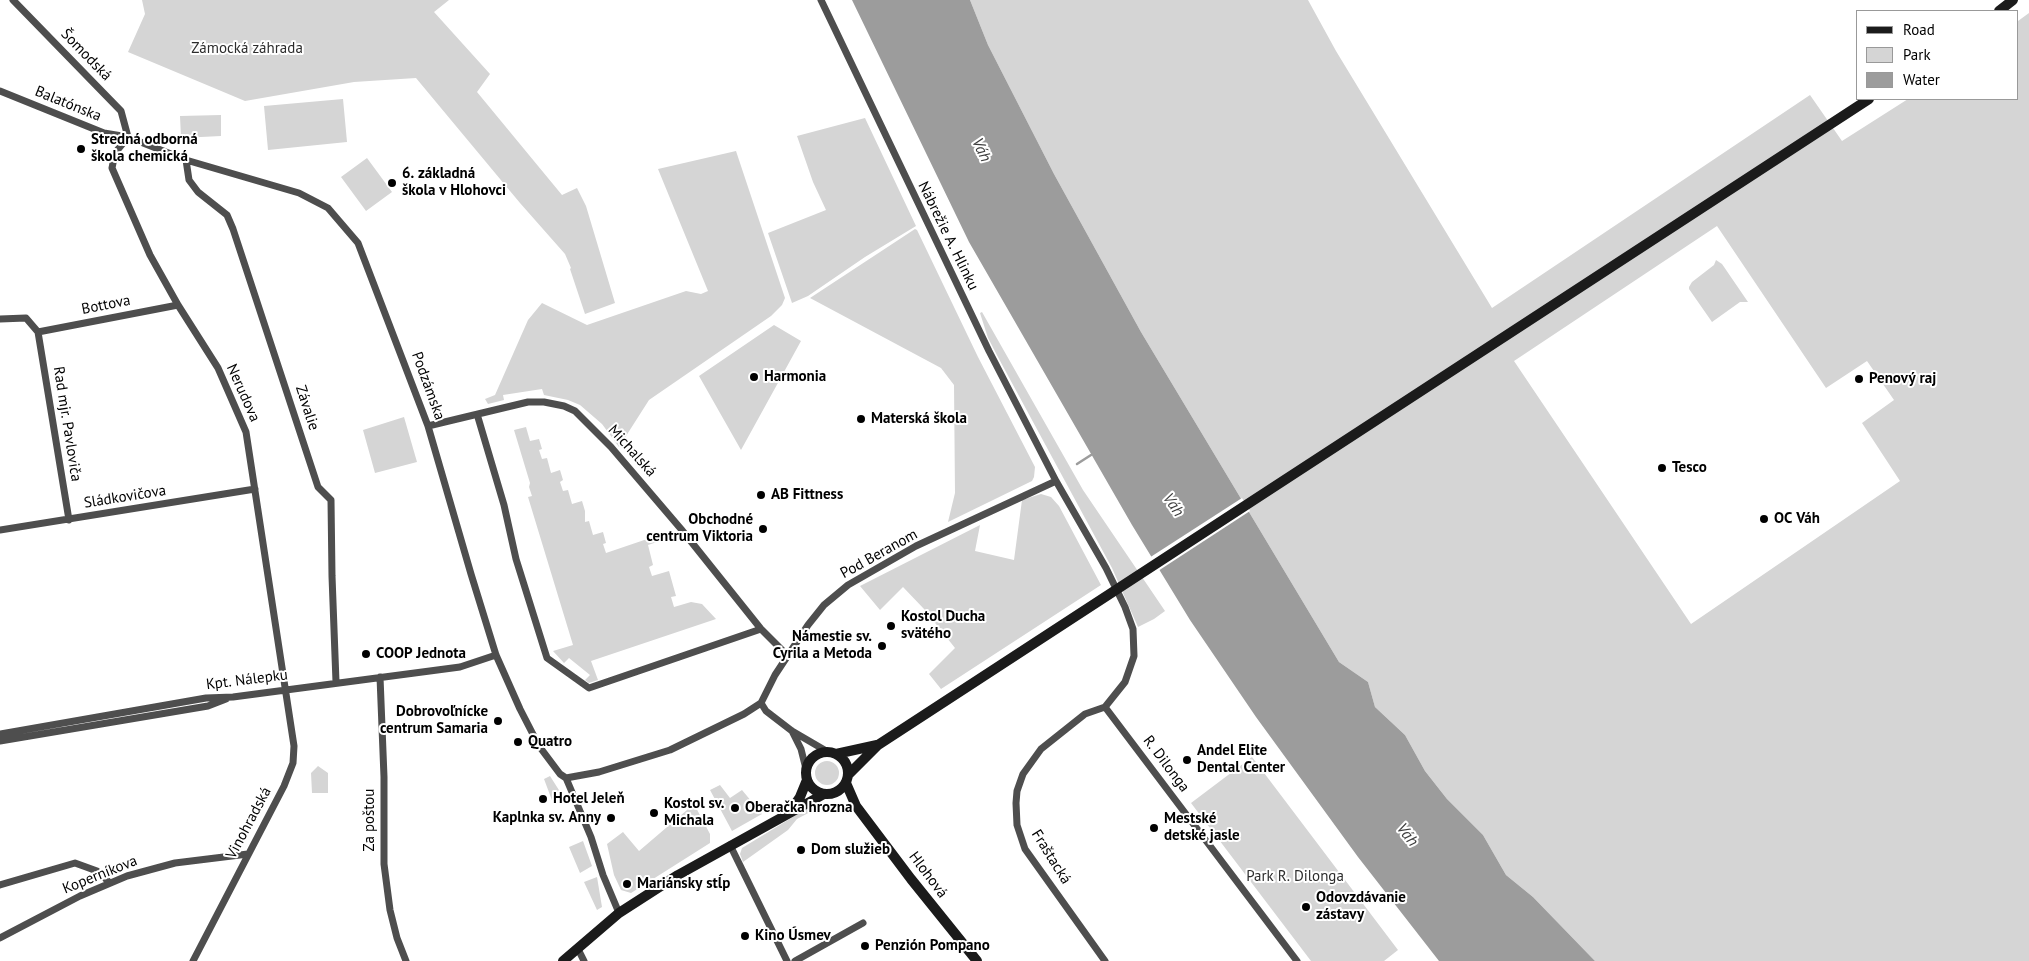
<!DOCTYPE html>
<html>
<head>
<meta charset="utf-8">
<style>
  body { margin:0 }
  #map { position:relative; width:2029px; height:961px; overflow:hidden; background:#fff; font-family:"PT Sans",sans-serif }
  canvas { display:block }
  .legend { position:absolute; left:1856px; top:10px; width:162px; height:90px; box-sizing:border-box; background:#fff; border:1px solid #999; margin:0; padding:6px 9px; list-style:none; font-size:15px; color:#000 }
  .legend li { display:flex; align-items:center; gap:10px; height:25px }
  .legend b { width:25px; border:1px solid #999 }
</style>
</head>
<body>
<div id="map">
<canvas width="2029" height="961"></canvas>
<ul class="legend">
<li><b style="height:6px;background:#1b1b1b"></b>Road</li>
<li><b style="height:14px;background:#d5d5d5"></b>Park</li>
<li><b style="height:14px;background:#9c9c9c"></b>Water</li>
</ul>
</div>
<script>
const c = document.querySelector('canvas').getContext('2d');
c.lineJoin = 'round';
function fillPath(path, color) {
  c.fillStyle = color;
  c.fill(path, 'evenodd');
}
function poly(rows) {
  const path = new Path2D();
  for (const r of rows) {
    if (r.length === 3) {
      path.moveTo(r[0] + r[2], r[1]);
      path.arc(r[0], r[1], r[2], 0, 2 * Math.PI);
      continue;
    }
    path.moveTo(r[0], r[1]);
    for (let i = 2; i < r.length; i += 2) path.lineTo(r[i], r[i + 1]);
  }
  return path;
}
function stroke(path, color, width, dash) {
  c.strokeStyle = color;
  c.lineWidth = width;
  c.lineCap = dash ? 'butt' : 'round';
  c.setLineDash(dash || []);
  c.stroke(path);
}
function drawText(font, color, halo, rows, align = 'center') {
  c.font = font + ' "PT Sans",sans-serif';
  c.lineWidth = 4;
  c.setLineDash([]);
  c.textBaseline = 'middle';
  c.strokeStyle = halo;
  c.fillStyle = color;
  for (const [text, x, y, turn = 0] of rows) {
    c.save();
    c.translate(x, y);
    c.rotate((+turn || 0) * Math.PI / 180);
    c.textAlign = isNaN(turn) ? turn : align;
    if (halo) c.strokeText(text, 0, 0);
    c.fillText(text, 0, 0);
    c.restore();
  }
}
fillPath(poly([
  [142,0,449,0,434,12,490,74,477,92,562,195,577,188,586,206,615,303,585,314,570,269,571,268,565,254,520,203,416,78,354,82,245,101,128,52,145,14],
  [970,0,1308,0,1336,51,1492,308,1810,95,1842,141,1908,99,2018,99,2018,21,2029,13,2029,961,1595,961,1533,897,1506,875,1483,835,1447,799,1425,771,1405,735,1375,707,1368,682,1339,662,1141,332,1054,174,988,45],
  [1717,226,1826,388,1867,361,1894,400,1862,423,1900,481,1691,624,1514,361],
  [343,99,347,142,268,150,264,106],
  [221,115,221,136,181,138,180,116],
  [865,118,916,226,865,257,808,296,792,303,768,233,826,210,813,182,797,136],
  [736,151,785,298,782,305,771,316,649,400,619,447,602,424,580,405,568,400,544,395,542,389,503,395,504,400,488,404,485,399,495,395,528,320,542,303,587,325,686,291,701,294,708,291,658,169],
  [367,158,392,192,366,211,341,177],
  [915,229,917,230,978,357,1035,467,1034,477,1032,481,948,522,955,493,954,385,941,368,810,298],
  [1716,260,1722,264,1748,302,1740,302,1712,322,1689,289,1689,287,1692,282,1714,265],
  [982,312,1083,490,1165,611,1154,619,1138,627,1112,568,999,359,988,338,980,313],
  [774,325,801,341,741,450,699,376],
  [404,417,417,462,375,473,363,430],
  [526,427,530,441,539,439,542,449,539,450,542,459,547,458,551,473,560,470,563,480,560,482,563,491,568,490,572,504,582,501,585,511,585,522,589,521,593,535,603,532,606,543,603,544,606,553,656,536,657,542,648,545,653,565,649,567,652,576,669,571,676,596,671,597,674,607,691,602,702,604,716,619,591,661,598,680,589,683,585,680,590,675,569,658,564,663,553,651,573,645,528,497,532,496,529,487,530,483,514,430],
  [1041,494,1051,497,1059,506,1101,585,941,689,929,674,955,648,924,609,903,587,880,610,860,586,980,525,975,551,1014,560,1022,500],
  [1252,757,1398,950,1384,961,1311,961,1191,803],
  [827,773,12],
  [318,766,328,773,328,793,312,793,311,773],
  [550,776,564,798,553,803,544,779],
  [720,785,730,798,742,790,762,814,732,831,710,790],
  [694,804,710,834,710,843,631,893,621,890,614,875,607,844,623,832,639,851],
  [811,806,814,810,797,819,788,830,743,862,740,854,742,848],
  [583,841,592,866,580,873,569,847],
  [597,877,602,907,597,910,584,882]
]), '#d5d5d5');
fillPath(poly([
  [852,0,970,0,988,45,1054,174,1141,332,1339,662,1368,682,1375,707,1405,735,1425,771,1447,799,1483,835,1506,875,1533,897,1595,961,1439,961,1358,857,1256,717,1190,620,1132,525,969,242]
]), '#9c9c9c');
fillPath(poly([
  [1242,498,1250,511,1158,571,1149,558]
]), '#fff');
stroke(poly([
  [1077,464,1091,455]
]), '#9c9c9c', 2.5);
stroke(poly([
  [13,0,121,111,128,137],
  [821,0,989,351,1056,481,1106,568,1125,607,1133,629,1134,656,1125,682,1105,707,1297,961],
  [0,91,104,133,128,137,186,160,299,193,328,208,358,243,428,426,471,574,496,655,520,709,539,746,560,774,566,778,591,837,603,875,619,913],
  [128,137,115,153,112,168,150,255,178,305,218,368,246,432,294,746,293,763,284,786,193,961],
  [186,160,189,180,198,192,227,215,233,229,318,487,331,500,332,576,336,682],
  [0,319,26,318,38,332],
  [38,332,69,520],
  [38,332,178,305],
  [477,414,504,505,516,559,547,658,589,688,761,629],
  [428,426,528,402,544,402,564,406,575,411,611,447,681,529,761,629,787,655],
  [0,530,255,489],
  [380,677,384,777,384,864,390,910,397,938,406,961],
  [761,703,766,711,792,731,828,752],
  [792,731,801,749,806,769],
  [0,734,206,698,233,697,460,667,496,655],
  [0,741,208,706,226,699],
  [566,778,599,772,670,750,744,714,761,703,775,675,808,625,824,605,848,585,916,546,1056,481],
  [730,845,787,961],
  [0,885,75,863,97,871,110,883],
  [0,938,80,896,127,876,175,863,248,854],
  [578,949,584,961],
  [795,961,863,923],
  [1105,961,1025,849,1017,825,1016,803,1017,791,1023,774,1041,749,1085,714,1105,707]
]), '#4e4e4e', 7);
stroke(poly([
  [1999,11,2013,0],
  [827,773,21],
  [836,754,877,745],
  [848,775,878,745,1869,99],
  [846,783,856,806,911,879,977,961],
  [791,810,800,797,807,780],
  [563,961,619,913,678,875,824,794]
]), '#1b1b1b', 10);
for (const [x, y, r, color] of [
  [81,149,5,"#000"],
  [392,183,5,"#000"],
  [754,377,5,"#000"],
  [1859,379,5,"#000"],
  [861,419,5,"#000"],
  [1662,468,5,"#000"],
  [761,495,5,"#000"],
  [1764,519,5,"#000"],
  [763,529,5,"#000"],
  [891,626,5,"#000"],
  [882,646,5,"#000"],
  [366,654,5,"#000"],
  [498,721,5,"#000"],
  [518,742,5,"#000"],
  [1187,760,5,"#000"],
  [543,799,5,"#000"],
  [735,808,5,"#000"],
  [654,813,5,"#000"],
  [611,818,5,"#000"],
  [1154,828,5,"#000"],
  [801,850,5,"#000"],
  [627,884,5,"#000"],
  [1306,907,5,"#000"],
  [745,936,5,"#000"],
  [865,946,5,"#000"]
]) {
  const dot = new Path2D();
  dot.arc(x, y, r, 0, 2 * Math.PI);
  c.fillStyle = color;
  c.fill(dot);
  stroke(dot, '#fff', 2);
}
drawText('15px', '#2c2c2c', '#fff', [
  ["Zámocká záhrada",247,49],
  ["Park R. Dilonga",1295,877]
]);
drawText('15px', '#000', '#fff', [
  ["Šomodská",86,55,46],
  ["Balatónska",68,104,22],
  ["Nábrežie A. Hlinku",948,236,64],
  ["Bottova",106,305,-11],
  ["Podzámska",428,386,70],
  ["Nerudova",243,393,66],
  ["Závalie",307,408,72],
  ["Rad mjr. Pavloviča",67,424,81],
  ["Michalská",632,451,48],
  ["Sládkovičova",125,497,-9],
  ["Pod Beranom",879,554,-29],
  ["Kpt. Nálepku",247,680,-7],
  ["R. Dilonga",1166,764,53],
  ["Za poštou",370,820,-90],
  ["Vinohradská",249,823,-62],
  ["Fraštacká",1051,857,58],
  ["Koperníkova",100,875,-22],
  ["Hlohová",928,875,53]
]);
drawText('bold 15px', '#000', '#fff', [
  ["Stredná odborná",91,140],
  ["škola chemická",91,157],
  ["6. základná",402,174],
  ["škola v Hlohovci",402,191],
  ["Harmonia",764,377],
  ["Penový raj",1869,379],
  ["Materská škola",871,419],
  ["Tesco",1672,468],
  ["AB Fittness",771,495],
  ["OC Váh",1774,519],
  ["Obchodné",753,520,"right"],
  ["centrum Viktoria",753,537,"right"],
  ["Kostol Ducha",901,617],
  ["svätého",901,634],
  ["Námestie sv.",872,637,"right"],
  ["Cyrila a Metoda",872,654,"right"],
  ["COOP Jednota",376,654],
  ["Dobrovoľnícke",488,712,"right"],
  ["centrum Samaria",488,729,"right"],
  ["Quatro",528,742],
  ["Andel Elite",1197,751],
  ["Dental Center",1197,768],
  ["Hotel Jeleň",553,799],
  ["Kostol sv.",664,804],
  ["Michala",664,821],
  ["Oberačka hrozna",745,808],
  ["Kaplnka sv. Anny",601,818,"right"],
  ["Mestské",1164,819],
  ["detské jasle",1164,836],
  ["Dom služieb",811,850],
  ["Mariánsky stĺp",637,884],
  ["Odovzdávanie",1316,898],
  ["zástavy",1316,915],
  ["Kino Úsmev",755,936],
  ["Penzión Pompano",875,946]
], 'left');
drawText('italic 16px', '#3d3d3d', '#fff', [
  ["Váh",981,150,65],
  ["Váh",1173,505,55],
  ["Váh",1407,835,52]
]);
</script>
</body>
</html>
